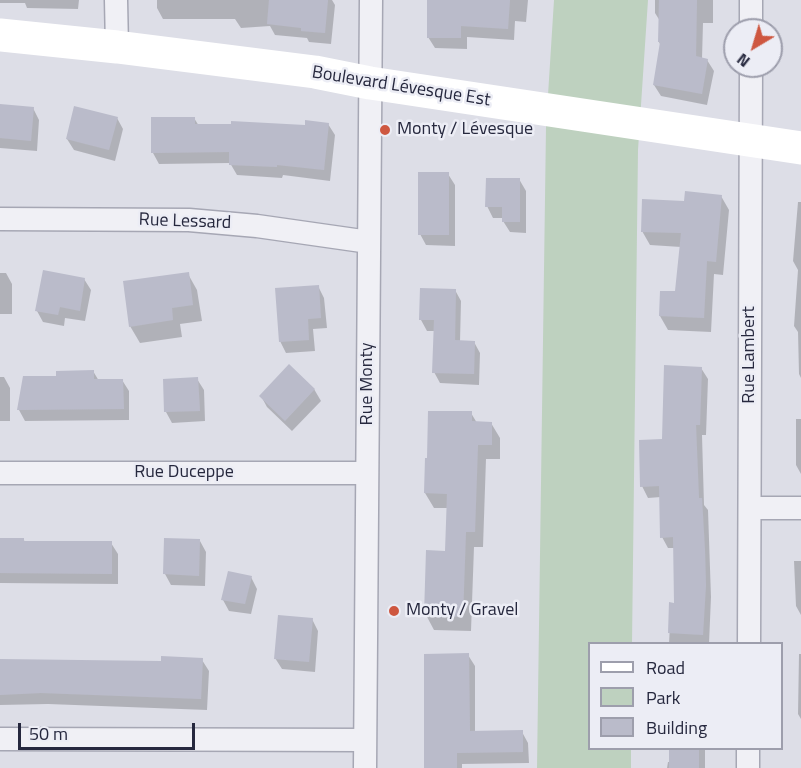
<!DOCTYPE html>
<html>
<head>
<meta charset="utf-8">
<style>
  body { margin:0 }
  #map { position:relative; width:801px; height:768px; overflow:hidden; background:#dddee7; font-family:"Titillium Web",sans-serif }
  canvas { display:block }
  .legend { position:absolute; left:588px; top:642px; width:195px; height:108px; box-sizing:border-box; background:#ecedf5; border:2px solid #9d9eac; margin:0; padding:8px 10px; list-style:none; font-size:18px; color:#26283e }
  .legend li { display:flex; align-items:center; gap:12px; height:30px }
  .legend b { width:30px; border:2px solid #9d9eac }
  .north { position:absolute; left:723px; top:18px; width:60px; height:60px; box-sizing:border-box; background:#ecedf5; border:2px solid #9d9eac; border-radius:50%; rotate:218deg; font-size:16px; font-weight:700; line-height:24px; text-align:center; color:#26283e }
  .north::after { content:''; display:block; margin:auto; width:21px; height:27px; background:#ce5740; clip-path:polygon(50% 0,100% 100%,50% 72%,0 100%) }
  .scale { position:absolute; left:18px; top:723px; width:177px; height:27px; box-sizing:border-box; border:3px solid #26283e; border-top:0; padding-left:8px; font-size:18px; line-height:21px; white-space:nowrap; color:#26283e; -webkit-text-stroke:4px #ecedf5; paint-order:stroke }
</style>
</head>
<body>
<div id="map">
<canvas width="801" height="768"></canvas>
<ul class="legend">
<li><b style="height:8px;background:#fff"></b>Road</li>
<li><b style="height:16px;background:#bed1bf"></b>Park</li>
<li><b style="height:16px;background:#babbca"></b>Building</li>
</ul>
<div class="north">N</div>
<div class="scale">50 m</div>
</div>
<script>
const c = document.querySelector('canvas').getContext('2d');
c.lineJoin = 'round';
function fillPath(path, color) {
  c.fillStyle = color;
  c.fill(path, 'evenodd');
}
function poly(rows) {
  const path = new Path2D();
  for (const r of rows) {
    path.moveTo(r[0], r[1]);
    for (let i = 2; i < r.length; i += 2) path.lineTo(r[i], r[i + 1]);
  }
  return path;
}
function stroke(path, color, width, dash) {
  c.strokeStyle = color;
  c.lineWidth = width;
  c.lineCap = dash ? 'butt' : 'round';
  c.setLineDash(dash || []);
  c.stroke(path);
}
function drawText(font, color, halo, rows, align = 'center') {
  c.font = font + ' "Titillium Web",sans-serif';
  c.lineWidth = 5;
  c.setLineDash([]);
  c.textBaseline = 'middle';
  c.strokeStyle = halo;
  c.fillStyle = color;
  for (const [text, x, y, turn = 0] of rows) {
    c.save();
    c.translate(x, y);
    c.rotate((+turn || 0) * Math.PI / 180);
    c.textAlign = isNaN(turn) ? turn : align;
    if (halo) c.strokeText(text, 0, 0);
    c.fillText(text, 0, 0);
    c.restore();
  }
}
fillPath(poly([
  [554,0,648,0,638,150,632,643,590,644,590,748,631,749,631,768,537,768,546,127]
]), '#bed1bf');
fillPath(poly([
  [0,0,79,0,78,9,27,8,25,3,0,3],
  [157,0,332,0,335,5,331,44,309,42,307,38,275,35,270,26,241,28,235,19,163,19,157,8],
  [428,0,528,0,526,22,515,21,514,40,467,37,467,49,435,48,428,37],
  [655,0,713,0,713,23,703,23,702,59,707,60,714,71,707,105,661,96,654,85,661,46,659,42,660,21,655,13],
  [0,106,33,108,39,120,37,151,0,148],
  [117,118,123,129,115,161,74,150,67,139],
  [194,118,199,126,306,127,328,124,335,135,330,181,283,175,282,178,237,175,230,163,159,164,153,153],
  [448,174,455,185,455,246,426,245,420,234],
  [519,179,526,191,526,233,510,232,503,221,503,218,493,218,487,206],
  [721,196,729,210,723,275,714,274,711,332,668,330,660,316,677,293,681,247,650,245,642,231,686,202],
  [798,202,801,202,801,378,799,374,798,332,794,326,798,270,793,261],
  [0,273,6,273,12,284,12,314,0,314],
  [188,274,197,290,202,321,180,324,182,337,140,343,130,326],
  [84,279,91,290,85,321,65,318,64,326,43,322,37,311],
  [318,286,324,298,327,328,313,329,315,351,286,353,280,341],
  [455,290,461,301,460,342,474,342,480,353,479,385,440,383,434,372,435,331,427,331,421,320],
  [701,368,708,379,706,435,702,435,704,505,708,510,711,597,709,644,669,644,671,604,676,604,675,548,668,548,662,537,661,497,648,498,642,486,663,440],
  [93,371,99,381,122,380,129,391,129,420,25,421,19,410,25,377,58,378],
  [0,377,4,377,10,388,10,421,0,421],
  [197,379,204,390,205,421,172,423,166,412],
  [314,389,321,401,292,431,267,407,261,396],
  [471,413,477,423,491,423,500,438,500,459,486,459,483,547,474,547,471,631,434,630,426,615,447,552,448,508,434,508,425,493],
  [796,419,801,419,801,474,796,465],
  [0,540,24,540,25,543,111,543,118,554,118,584,0,583],
  [200,541,206,552,205,586,171,585,165,574],
  [794,561,801,561,801,615,796,606],
  [251,577,257,589,251,614,229,611,223,600],
  [312,619,318,631,315,672,282,669,275,658],
  [799,654,801,654,801,719,798,714],
  [468,655,475,666,475,732,522,732,528,743,529,763,462,764,462,768,425,768],
  [202,660,209,671,207,710,48,704,0,705,0,661,162,663],
  [671,748,705,748,705,768,667,768,668,762,671,762]
]), '#0003');
fillPath(poly([
  [269,0,328,0,325,33,301,31,301,28,267,24],
  [427,0,510,0,508,29,461,26,461,38,427,38],
  [659,0,697,0,696,56,708,59,702,94,653,85,660,42,658,42],
  [0,104,34,107,31,141,0,138],
  [74,106,118,117,109,150,66,139],
  [151,117,195,117,195,124,231,124,231,121,305,125,305,120,329,123,324,170,277,165,277,167,229,165,229,152,151,153],
  [418,172,449,172,449,235,418,235],
  [486,178,520,178,520,222,502,222,502,207,485,207],
  [685,191,722,195,716,262,707,261,704,318,659,316,660,291,675,291,681,233,641,232,642,199,684,201],
  [43,270,85,278,80,311,60,307,58,315,35,311],
  [189,272,193,305,172,308,173,320,129,327,123,281],
  [319,285,321,318,308,319,309,340,279,342,275,288],
  [420,288,456,289,455,340,475,341,474,374,432,373,434,320,419,320],
  [289,364,315,389,285,421,259,396],
  [664,365,702,367,700,425,696,425,699,498,702,498,705,550,706,585,703,635,668,633,669,602,674,603,673,537,660,538,659,486,640,487,639,440,662,439],
  [94,370,94,379,123,379,124,409,17,410,23,376,56,376,56,371],
  [198,377,200,411,164,412,163,379],
  [428,411,472,411,472,421,492,422,492,445,478,445,475,532,466,532,463,617,424,615,426,550,445,551,447,494,424,493,425,458,427,458],
  [0,538,24,538,24,541,112,541,112,574,0,573],
  [164,538,200,539,199,576,163,574],
  [228,571,252,576,245,604,221,600],
  [278,615,313,618,309,662,274,659],
  [469,653,470,731,523,730,523,752,457,753,457,768,424,768,424,654],
  [161,656,203,658,201,699,41,693,0,695,0,659,161,661],
  [669,748,699,748,699,768,669,768]
]), '#babbca');
const street = poly([
  [116,0,117,47],
  [751,0,751,30],
  [0,219,189,220,257,226,369,242],
  [0,473,367,473],
  [750,508,801,508],
  [749,644,751,66],
  [0,739,365,740],
  [365,768,371,0],
  [748,768,748,748]
]);
stroke(street, '#a6a7b4', 25);
stroke(street, '#f0f0f5', 22);
stroke(poly([
  [0,35,117,47,315,72,370,83,801,148]
]), '#fff', 33);
for (const [x, y, r, color] of [
  [385,130,6,"#ce5740"],
  [394,611,6,"#ce5740"]
]) {
  const dot = new Path2D();
  dot.arc(x, y, r, 0, 2 * Math.PI);
  c.fillStyle = color;
  c.fill(dot);
  stroke(dot, '#ecedf5', 2);
}
drawText('18px', '#26283e', '#ecedf5', [
  ["Boulevard Lévesque Est",401,87,9],
  ["Rue Lessard",185,222,2],
  ["Rue Lambert",750,355,-90],
  ["Rue Monty",368,384,-90],
  ["Rue Duceppe",184,473]
]);
drawText('18px', '#26283e', '#ecedf5', [
  ["Monty / Lévesque",397,130],
  ["Monty / Gravel",406,611]
], 'left');
</script>
</body>
</html>
